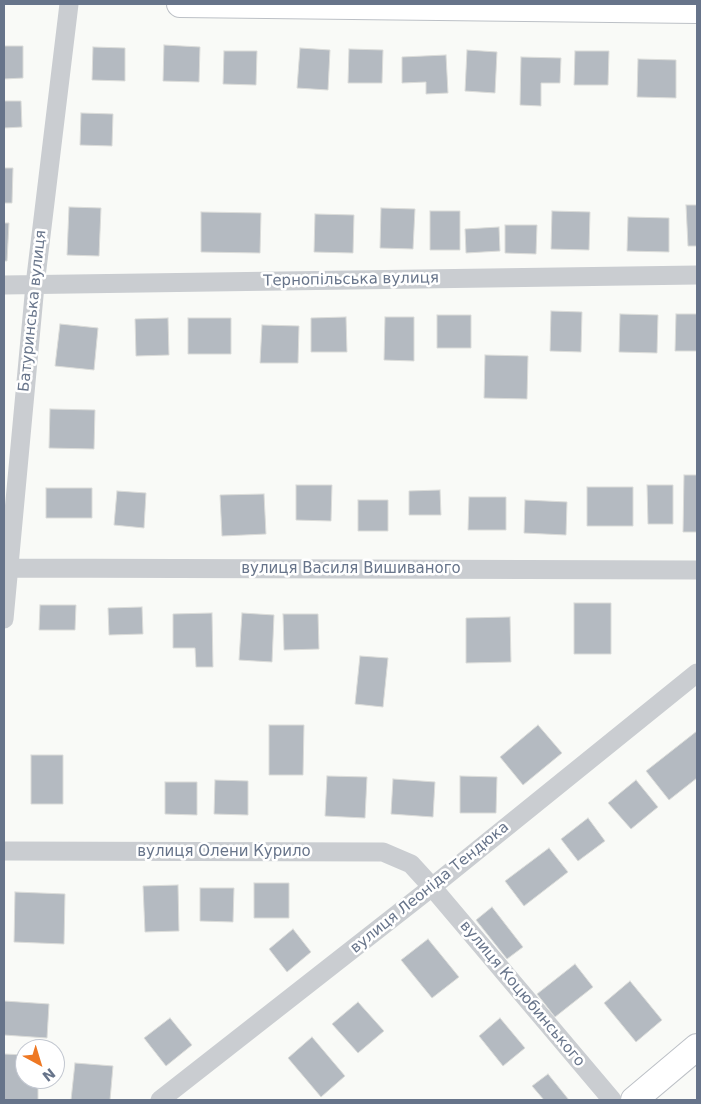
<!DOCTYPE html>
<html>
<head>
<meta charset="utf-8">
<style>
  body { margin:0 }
  #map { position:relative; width:701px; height:1104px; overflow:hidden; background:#f9faf7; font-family:"DejaVu Sans",sans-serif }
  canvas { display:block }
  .frame { position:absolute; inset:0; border:5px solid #67748a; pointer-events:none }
  .north { position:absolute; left:15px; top:1039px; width:50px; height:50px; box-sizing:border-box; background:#fff; border:1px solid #c2c7d0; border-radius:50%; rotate:141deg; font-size:14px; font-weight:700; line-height:20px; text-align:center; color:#67748a }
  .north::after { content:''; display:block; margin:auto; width:18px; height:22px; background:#ee7823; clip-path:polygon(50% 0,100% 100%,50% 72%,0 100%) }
</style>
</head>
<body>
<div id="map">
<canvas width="701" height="1104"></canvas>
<div class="frame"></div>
<div class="north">N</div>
</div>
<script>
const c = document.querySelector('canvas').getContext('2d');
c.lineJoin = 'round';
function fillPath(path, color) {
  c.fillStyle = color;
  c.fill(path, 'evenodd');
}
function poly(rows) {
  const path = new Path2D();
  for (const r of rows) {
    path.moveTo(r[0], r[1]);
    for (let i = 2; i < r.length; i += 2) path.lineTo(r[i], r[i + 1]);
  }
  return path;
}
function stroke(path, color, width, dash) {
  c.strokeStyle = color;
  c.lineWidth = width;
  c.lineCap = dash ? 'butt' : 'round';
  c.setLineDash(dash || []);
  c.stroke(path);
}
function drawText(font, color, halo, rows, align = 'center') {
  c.font = font + ' "DejaVu Sans",sans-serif';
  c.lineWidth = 5;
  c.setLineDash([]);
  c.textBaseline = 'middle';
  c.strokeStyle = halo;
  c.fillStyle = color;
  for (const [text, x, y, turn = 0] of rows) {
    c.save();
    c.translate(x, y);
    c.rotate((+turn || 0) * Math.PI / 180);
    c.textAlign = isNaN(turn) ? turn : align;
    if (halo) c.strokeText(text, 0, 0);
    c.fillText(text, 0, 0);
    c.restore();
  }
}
const building = poly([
  [164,45,200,47,199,82,163,81,164,45],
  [4,46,23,46,23,78,4,79,4,46],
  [93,47,125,48,125,81,92,80,93,47],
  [300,48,330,50,328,90,297,88,300,48],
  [349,49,383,50,382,83,348,83,349,49],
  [467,50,497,52,495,93,465,91,467,50],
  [224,51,257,51,256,85,223,84,224,51],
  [575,51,609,51,608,85,574,85,575,51],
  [446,55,448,93,426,94,426,82,402,83,402,57,446,55],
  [521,57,561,58,560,83,541,83,541,106,520,105,521,57],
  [638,59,676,60,676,98,637,97,638,59],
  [4,101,21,101,22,127,4,128,4,101],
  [81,113,113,114,112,146,80,145,81,113],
  [4,168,13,168,12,203,4,203,4,168],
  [686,205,697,205,697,246,688,246,686,205],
  [69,207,101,208,99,256,67,255,69,207],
  [381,208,415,209,413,249,380,248,381,208],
  [430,211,460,211,460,250,430,250,430,211],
  [552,211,590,212,589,250,551,249,552,211],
  [201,212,261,213,260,253,201,252,201,212],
  [315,214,354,215,353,253,314,252,315,214],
  [628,217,669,218,669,252,627,251,628,217],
  [4,223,9,223,7,261,4,261,4,223],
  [505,225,537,225,536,254,505,253,505,225],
  [499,227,500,251,466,253,465,229,499,227],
  [551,311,582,312,581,352,550,351,551,311],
  [620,314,658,315,657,353,619,352,620,314],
  [676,314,697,314,697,351,675,351,676,314],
  [437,315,471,315,471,348,437,348,437,315],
  [346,317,347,352,311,352,311,318,346,317],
  [385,317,414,317,414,361,384,360,385,317],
  [168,318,169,355,136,356,135,319,168,318],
  [188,318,231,318,231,354,188,354,188,318],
  [60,324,98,328,94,370,55,366,60,324],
  [262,325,299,326,298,363,260,363,262,325],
  [485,355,528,356,527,399,484,398,485,355],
  [50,409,95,410,94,449,49,448,50,409],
  [684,475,697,475,697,532,683,532,684,475],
  [296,485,332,485,331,521,296,520,296,485],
  [647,485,673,485,673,524,648,524,647,485],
  [587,487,633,487,633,526,587,526,587,487],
  [46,488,92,488,92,518,46,518,46,488],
  [440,490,441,515,409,515,409,491,440,490],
  [117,491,146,493,144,528,114,525,117,491],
  [264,494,266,534,222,536,220,495,264,494],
  [469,497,506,497,506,530,468,530,469,497],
  [358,500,388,500,388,531,358,531,358,500],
  [525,500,567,502,566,535,524,533,525,500],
  [574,603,611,603,611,654,574,654,574,603],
  [40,605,76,605,75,630,39,630,40,605],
  [142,607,143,634,109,635,108,608,142,607],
  [212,613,213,667,196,667,195,648,173,648,173,614,212,613],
  [242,613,274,615,272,662,239,660,242,613],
  [283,614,318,614,319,649,284,650,283,614],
  [510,617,511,662,466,663,466,618,510,617],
  [360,656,388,658,383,707,355,704,360,656],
  [269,725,304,725,303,775,269,775,269,725],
  [538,725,562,753,523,785,500,757,538,725],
  [697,731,697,778,669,800,646,771,697,731],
  [31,755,63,755,63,804,31,804,31,755],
  [327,776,367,777,365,818,325,816,327,776],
  [460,776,497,777,496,813,460,813,460,776],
  [393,779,435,782,433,817,391,814,393,779],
  [215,780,248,781,248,815,214,814,215,780],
  [636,780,658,807,631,829,608,803,636,780],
  [165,782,197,782,197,815,165,814,165,782],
  [588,818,605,841,578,861,561,839,588,818],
  [549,848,568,872,524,906,505,881,549,848],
  [254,883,289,883,289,918,254,918,254,883],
  [178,885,179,931,145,932,143,886,178,885],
  [200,888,234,888,233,922,200,921,200,888],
  [15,892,65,894,64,944,14,942,15,892],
  [492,907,523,947,507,959,476,920,492,907],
  [293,929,311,952,287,972,269,949,293,929],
  [428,939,459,977,432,998,401,960,428,939],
  [575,964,593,987,555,1017,537,994,575,964],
  [630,981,662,1020,636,1042,604,1003,630,981],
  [4,1001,49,1004,47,1038,4,1035,4,1001],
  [358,1002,384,1031,358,1053,332,1024,358,1002],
  [170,1018,192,1045,166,1066,144,1038,170,1018],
  [500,1018,525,1048,503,1066,479,1036,500,1018],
  [312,1037,345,1076,321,1097,288,1058,312,1037],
  [4,1054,25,1055,25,1079,38,1079,38,1100,4,1100,4,1054],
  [75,1063,113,1066,110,1100,71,1100,75,1063],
  [548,1074,569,1100,544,1100,532,1086,548,1074]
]);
fillPath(building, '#b4bac1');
stroke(building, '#dbdcd9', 1);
const secondary = poly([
  [180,4,697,10],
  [634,1100,697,1047]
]);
stroke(secondary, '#bcc0c6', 28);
stroke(poly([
  [4,285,697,275],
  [4,568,697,570],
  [4,619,35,285,69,4],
  [4,851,383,852,411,864,432,887,612,1100],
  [160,1100,432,887,697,673]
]), '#cacdd1', 19);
stroke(secondary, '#fff', 26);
drawText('15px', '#67748a', '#fff', [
  ["Тернопільська вулиця",351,280,-1],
  ["Батуринська вулиця",33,311,-84],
  ["вулиця Василя Вишиваного",351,569],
  ["вулиця Олени Курило",224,852],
  ["вулиця Леоніда Тендюка",430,888,-39],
  ["вулиця Коцюбинського",522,994,50]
]);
</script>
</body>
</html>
